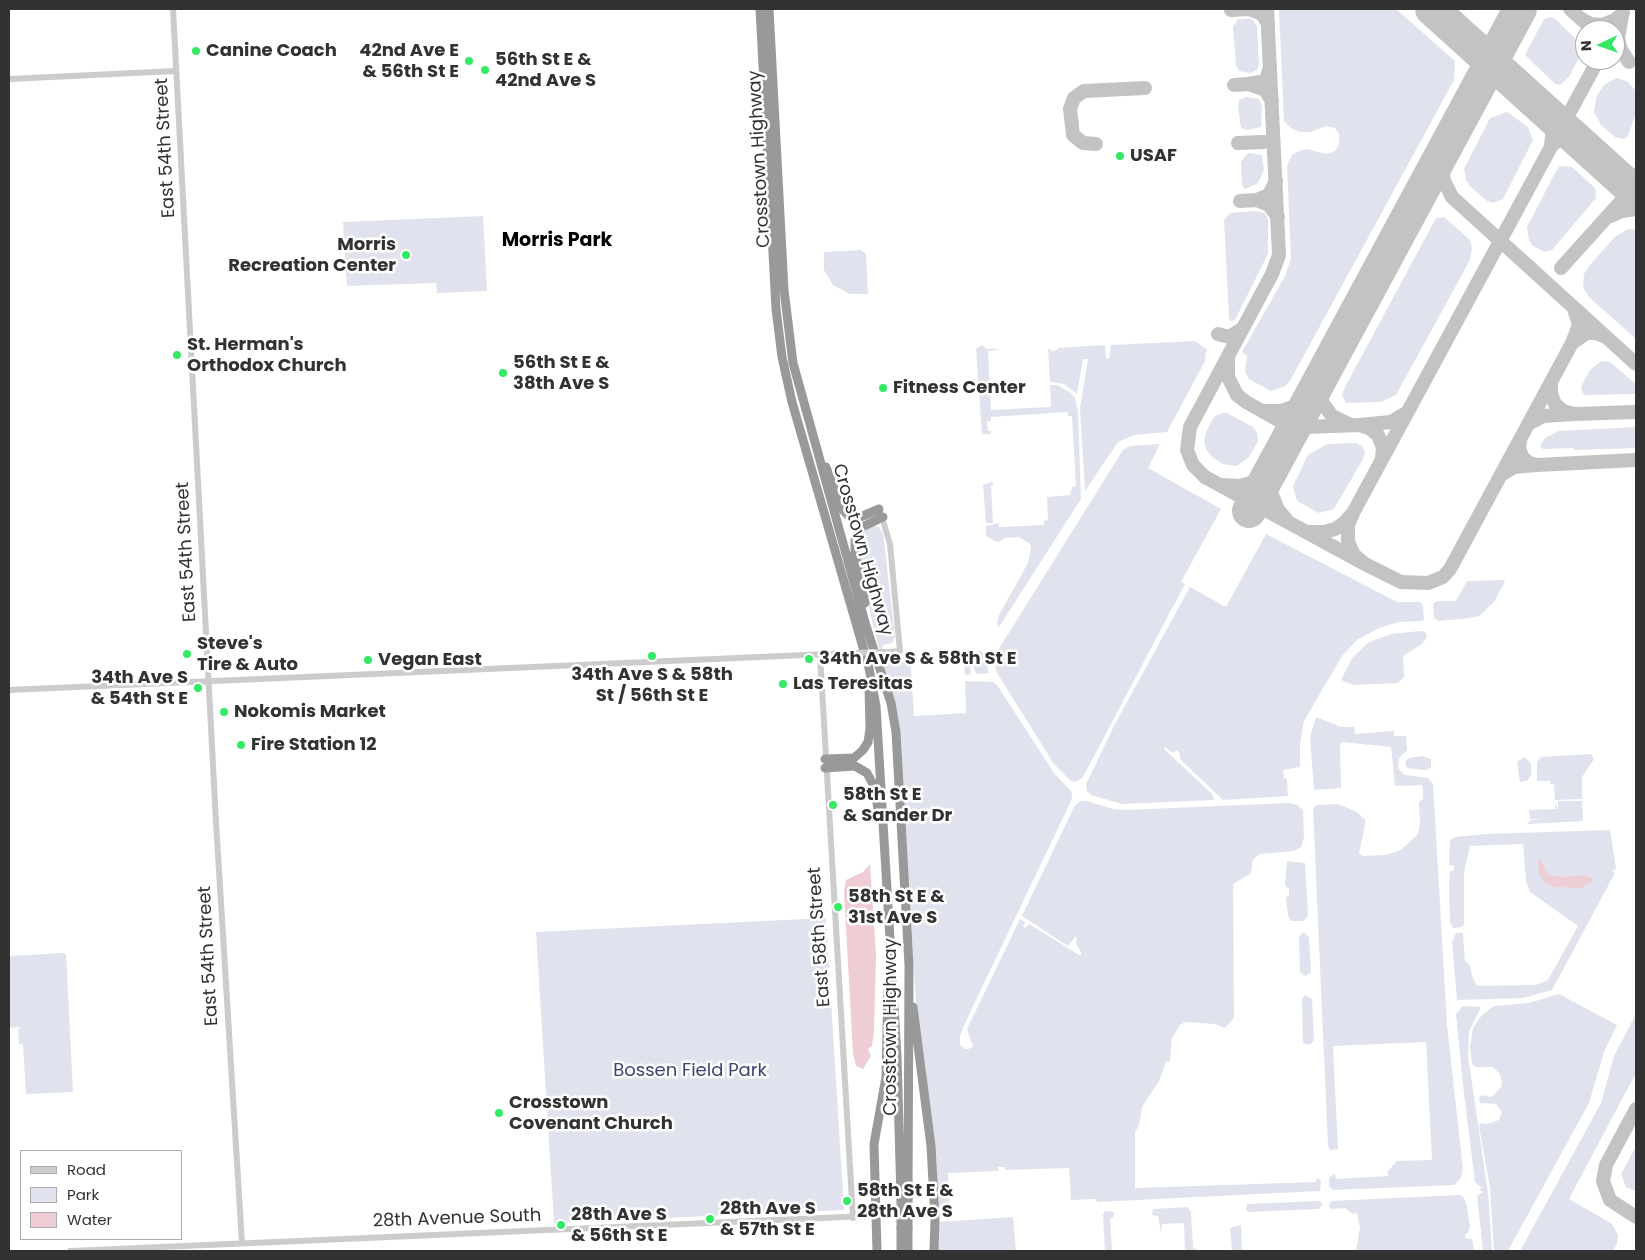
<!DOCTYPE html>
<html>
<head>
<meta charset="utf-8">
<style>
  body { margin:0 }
  #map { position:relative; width:1645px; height:1260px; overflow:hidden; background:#fff; font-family:Poppins,sans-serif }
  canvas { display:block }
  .frame { position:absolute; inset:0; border:10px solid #323232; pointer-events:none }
  .legend { position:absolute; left:20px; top:1150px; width:162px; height:90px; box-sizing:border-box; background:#fff; border:1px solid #adadad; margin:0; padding:6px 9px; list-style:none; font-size:15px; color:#323232 }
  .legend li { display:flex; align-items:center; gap:10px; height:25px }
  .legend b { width:25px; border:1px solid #adadad }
  .north { position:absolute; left:1575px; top:20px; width:50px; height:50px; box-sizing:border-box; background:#fff; border:1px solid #adadad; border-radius:50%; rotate:267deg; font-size:14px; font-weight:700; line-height:20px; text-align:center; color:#323232 }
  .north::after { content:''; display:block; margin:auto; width:18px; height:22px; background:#34e966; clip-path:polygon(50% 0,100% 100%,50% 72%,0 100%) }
</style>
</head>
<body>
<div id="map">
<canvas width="1645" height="1260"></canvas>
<div class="frame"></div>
<ul class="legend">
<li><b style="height:6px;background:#ccc"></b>Road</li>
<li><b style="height:14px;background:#e0e3ee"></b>Park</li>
<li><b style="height:14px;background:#eecdd5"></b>Water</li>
</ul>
<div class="north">N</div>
</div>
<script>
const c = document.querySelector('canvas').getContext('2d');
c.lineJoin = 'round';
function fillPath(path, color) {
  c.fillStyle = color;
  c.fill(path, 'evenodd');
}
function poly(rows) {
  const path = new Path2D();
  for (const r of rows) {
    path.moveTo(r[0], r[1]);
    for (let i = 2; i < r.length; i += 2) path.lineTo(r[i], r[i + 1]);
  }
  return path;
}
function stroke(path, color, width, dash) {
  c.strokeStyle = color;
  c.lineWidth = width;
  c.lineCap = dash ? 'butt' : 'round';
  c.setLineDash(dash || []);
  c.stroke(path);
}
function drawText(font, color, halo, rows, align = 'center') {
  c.font = font + ' Poppins,sans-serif';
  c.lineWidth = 5;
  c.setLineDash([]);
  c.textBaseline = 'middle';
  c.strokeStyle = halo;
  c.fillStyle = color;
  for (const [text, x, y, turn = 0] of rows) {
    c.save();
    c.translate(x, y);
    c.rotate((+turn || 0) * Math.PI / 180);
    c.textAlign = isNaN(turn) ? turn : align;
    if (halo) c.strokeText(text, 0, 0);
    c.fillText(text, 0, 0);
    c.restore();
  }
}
fillPath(poly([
  [1279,9,1396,9,1455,61,1454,80,1290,381,1285,386,1271,391,1249,379,1245,372,1247,356,1242,352,1285,276,1291,259,1287,165,1292,155,1299,151,1307,149,1326,154,1335,151,1339,144,1339,134,1335,128,1326,126,1310,132,1300,132,1291,128,1284,121],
  [1549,17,1554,18,1577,40,1581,49,1580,56,1569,77,1560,85,1555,84,1525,55,1544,19],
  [1238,19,1252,19,1257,26,1259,64,1257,70,1251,73,1239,71,1236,66,1233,27],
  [1617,78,1628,82,1636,91,1636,113,1628,136,1624,139,1615,137,1601,125,1594,112,1597,95,1605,84],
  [1246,97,1259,99,1262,106,1261,127,1247,130,1241,128,1238,107,1239,100],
  [1507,112,1528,127,1533,140,1503,199,1493,203,1487,201,1470,186,1466,181,1464,169,1490,118],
  [1248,153,1262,155,1264,170,1258,183,1245,189,1242,185,1241,162],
  [1560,166,1572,167,1595,188,1596,198,1552,250,1545,252,1533,246,1529,241,1527,227,1556,171],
  [1255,211,1265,213,1268,220,1268,254,1235,320,1231,321,1229,318,1224,220,1230,213],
  [483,216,487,291,437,293,436,283,347,286,343,222],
  [1444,217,1470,240,1472,248,1470,260,1396,395,1381,402,1346,403,1342,395,1345,387,1436,218],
  [1628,229,1636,230,1636,339,1589,297,1583,287,1584,274,1589,266,1615,237],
  [861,250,866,254,868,294,850,294,833,285,824,270,824,252],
  [1195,341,1208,350,1206,352,1205,361,1167,432,1134,435,1118,442,1085,491,1080,408,1088,359,1083,359,1077,394,1064,384,1050,382,1048,348,1051,351,1057,350,1058,348,1105,345,1106,358,1109,359,1111,345],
  [982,345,986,349,1002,349,988,351,991,410,1051,407,1050,385,1057,385,1071,393,1075,398,1078,412,1081,499,999,627,997,624,999,615,1028,563,1031,548,1030,544,1019,537,1005,538,999,542,995,541,986,536,986,526,999,523,999,527,1044,525,1044,521,1048,520,1047,497,1070,495,1072,487,1076,486,1072,416,1068,416,1068,412,991,417,991,421,987,421,988,431,991,431,991,434,982,434,976,349],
  [1601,361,1610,362,1636,384,1636,394,1584,395,1581,389,1582,385,1589,371],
  [1222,413,1227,413,1253,427,1257,432,1258,441,1249,457,1237,466,1223,464,1212,457,1206,449,1204,441,1206,432,1214,417],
  [1636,427,1636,448,1574,450,1574,448,1543,449,1540,446,1545,438,1559,431],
  [1356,443,1362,446,1365,452,1363,459,1334,509,1319,513,1297,501,1293,486,1308,455,1327,444],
  [1160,444,1148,468,1221,509,1181,582,1185,584,1083,777,1076,782,1071,781,1054,764,997,673,995,665,995,655,1123,450,1130,446],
  [992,482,994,484,991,486,993,523,986,523,983,485],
  [872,525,879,527,883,533,895,637,892,643,882,645,884,657,910,655,914,716,966,713,965,681,993,682,997,685,1054,773,1071,791,1072,795,1072,799,965,1023,960,1036,960,1045,965,1049,969,1049,973,1046,967,1029,1020,919,1025,922,1023,926,1025,928,1029,924,1079,955,1082,954,1076,944,1077,938,1075,937,1068,946,1022,916,1074,807,1080,801,1087,801,1113,809,1125,810,1289,803,1298,805,1303,811,1304,837,1301,847,1294,851,1259,854,1253,860,1251,873,1233,884,1234,1018,1225,1028,1215,1024,1185,1022,1180,1025,1172,1038,1170,1061,1166,1062,1159,1081,1142,1107,1139,1125,1135,1133,1135,1188,1316,1182,1317,1178,1321,1180,1320,1191,1097,1202,1096,1199,1071,1200,1069,1168,1005,1170,1005,1167,998,1167,998,1171,948,1173,950,1206,939,1206,937,1204,917,1019,900,745,890,688,873,626,857,550,861,533],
  [1266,534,1397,602,1420,602,1423,606,1424,619,1422,621,1399,622,1379,628,1357,640,1342,656,1304,721,1300,743,1300,767,1283,770,1284,778,1287,779,1288,796,1223,800,1180,759,1180,754,1177,750,1173,753,1165,747,1164,749,1212,794,1214,800,1122,804,1091,795,1087,791,1086,784,1115,724,1190,587,1226,607],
  [1504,580,1505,581,1494,602,1479,616,1470,618,1438,621,1434,618,1433,604,1437,601,1456,601,1467,581],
  [1420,631,1425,632,1427,637,1422,644,1403,656,1404,677,1398,683,1353,685,1341,680,1352,658,1369,642,1392,634],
  [981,651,984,655,989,673,976,674,974,667,970,667,971,674,965,675,964,660,958,660,958,653],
  [1316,717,1341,727,1354,727,1355,734,1394,731,1394,736,1406,736,1407,750,1399,758,1398,768,1405,775,1428,778,1433,784,1447,1025,1463,1169,1461,1178,1454,1185,1333,1190,1329,1186,1329,1178,1332,1175,1335,1174,1336,1179,1388,1176,1388,1171,1397,1161,1432,1160,1426,1042,1333,1046,1338,1149,1330,1150,1328,1146,1313,808,1317,805,1338,804,1357,812,1365,820,1365,825,1359,854,1363,856,1385,855,1401,850,1418,834,1420,823,1419,802,1423,799,1423,791,1422,785,1395,786,1391,747,1342,742,1340,745,1341,788,1314,790,1310,737],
  [1591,754,1594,759,1582,777,1582,799,1555,800,1554,784,1550,784,1550,781,1537,781,1537,762,1541,757],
  [1422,756,1431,759,1431,768,1426,770,1407,768,1405,762,1409,758],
  [1524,757,1531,763,1531,775,1527,781,1520,782,1517,762],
  [1558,801,1582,801,1583,821,1528,824,1530,820,1545,819,1530,819,1529,810,1555,809,1556,802,1558,812],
  [1610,830,1616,869,1612,871,1615,873,1552,990,1523,998,1457,1000,1452,942,1456,933,1463,933,1465,961,1470,965,1472,976,1477,986,1536,985,1548,980,1578,926,1530,892,1526,881,1523,844,1470,846,1464,872,1464,924,1462,927,1453,928,1450,922,1449,884,1450,872,1454,870,1454,866,1449,865,1450,840,1455,837,1486,834],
  [1287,861,1305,863,1308,916,1303,921,1291,921,1288,915,1286,897,1289,896,1289,888,1286,887,1285,883],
  [826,918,844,1210,554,1223,536,932],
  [1303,932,1309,937,1311,973,1305,976,1300,972,1299,937],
  [63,953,66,954,73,1092,26,1094,23,1044,19,1044,18,1029,22,1027,9,1028,9,956],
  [1559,994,1617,1025,1604,1052,1589,1103,1509,1249,1507,1251,1494,1251,1490,1188,1479,1126,1481,1123,1487,1124,1499,1120,1502,1112,1496,1104,1480,1103,1479,1098,1482,1095,1490,1097,1494,1095,1501,1087,1502,1083,1500,1074,1493,1067,1476,1067,1472,1064,1470,1047,1473,1028,1482,1015,1494,1006,1529,1003],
  [1305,995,1312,999,1314,1040,1310,1045,1303,1043,1302,999],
  [1463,1006,1481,1007,1469,1031,1468,1056,1488,1193,1492,1251,1483,1251,1477,1196,1483,1192,1479,1190,1482,1188,1475,1182,1463,1085,1456,1014],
  [1636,1014,1636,1073,1569,1199,1612,1224,1618,1235,1617,1244,1613,1251,1520,1251,1601,1103,1614,1056],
  [1636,1146,1636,1190,1633,1190,1626,1187,1621,1174],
  [1460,1195,1464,1198,1467,1207,1470,1227,1468,1233,1465,1235,1465,1238,1472,1239,1474,1251,1356,1251,1360,1227,1357,1213,1353,1214,1345,1208,1331,1209,1329,1206,1331,1201],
  [1319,1201,1323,1204,1319,1209,1249,1212,1246,1210,1247,1204],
  [1187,1207,1191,1212,1193,1248,1196,1249,1196,1251,1185,1251,1184,1223,1162,1224,1161,1233,1158,1216,1152,1215,1153,1209],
  [1105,1211,1114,1212,1113,1218,1110,1218,1112,1251,1105,1251,1103,1215],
  [1013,1217,1016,1251,936,1251,937,1226,939,1222],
  [1241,1225,1242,1251,1232,1251,1230,1228]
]), '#e0e3ee');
fillPath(poly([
  [1538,859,1541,860,1548,875,1562,877,1584,875,1592,879,1592,882,1581,888,1553,887,1544,881,1539,874],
  [870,864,876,954,874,1032,872,1046,868,1049,871,1056,863,1069,856,1066,853,1054,844,892,846,880,863,872]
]), '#eecdd5');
stroke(poly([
  [1252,9,1250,9,1262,14,1268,24],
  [1267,9,1279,255,1272,274,1190,427,1187,450,1193,465,1205,477,1365,564],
  [1519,9,1515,19,1523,9],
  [1570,9,1588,25],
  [1231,10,1250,9],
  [1622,15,1618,38,1621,50,1629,62],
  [1581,19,1591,24,1602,25,1615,20,1623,13],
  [1270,67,1266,81,1248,84,1265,90,1272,101],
  [1234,85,1248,84],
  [1540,106,1553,126,1551,146,1559,140,1569,138,1576,140,1593,154],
  [1451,138,1442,166,1444,181,1452,197,1636,364],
  [1238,143,1264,142],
  [1096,144,1083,143,1073,135,1070,109,1074,98,1084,91,1145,88],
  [1276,181,1269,195,1257,200,1269,205,1278,217],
  [1240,201,1257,200],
  [1611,216,1622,211,1636,209],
  [1561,268,1624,198,1636,175],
  [1574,309,1579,325,1572,343,1587,333,1596,333,1606,337],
  [1218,334,1229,337,1242,329],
  [1228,359,1228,377,1237,395,1246,402,1278,420,1305,427,1359,425],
  [1263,411,1281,411,1298,405,1310,394,1328,365,1321,385,1322,402,1332,416,1349,424],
  [1574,414,1636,412],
  [1528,424,1543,416,1574,414,1563,411,1555,404,1551,394,1551,382],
  [1382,458,1383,448,1378,435,1369,428,1359,425,1391,422,1406,413],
  [1537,465,1636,460],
  [1501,475,1514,467,1537,465,1529,463,1523,458,1519,449,1520,440],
  [1223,485,1240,486,1254,482,1266,474,1277,459,1271,479,1271,492,1278,510,1286,519],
  [1353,513,1598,60],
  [1308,532,1324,532,1335,529,1344,523,1353,513,1348,525,1348,542,1354,555,1365,564,1401,582,1428,583,1443,577,1450,569,1572,343],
  [1636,1109,1606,1165,1603,1181,1610,1200,1636,1217]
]), '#c3c3c3', 14);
stroke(poly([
  [1432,9,1636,193],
  [1249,511,1520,9]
]), '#c3c3c3', 34);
stroke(poly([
  [173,9,216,822,242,1243],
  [9,79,176,71],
  [881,514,890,544,900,651,888,652],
  [820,654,853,1218],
  [9,690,851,653],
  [70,1251,935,1213]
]), '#ccc', 6);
stroke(poly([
  [760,9,776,309,782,357,792,402,869,668,876,706,897,1056,901,1199],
  [769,9,784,290,793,363,866,626,891,703,896,732,909,965,908,1199],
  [826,467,842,509,849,516,858,518,879,509],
  [865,603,855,554,855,540,862,527,883,517],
  [825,759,854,758,863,750,868,742,870,729,869,688],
  [825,768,855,766,867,773,875,788,878,810],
  [913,1007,931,1146,935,1219,934,1251],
  [908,1228,908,1251],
  [877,1251,874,1144,886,1077,888,988],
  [901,1251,901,1228]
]), '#999', 9);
stroke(poly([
  [851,653,888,652]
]), '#ccc', 6);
stroke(poly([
  [908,1199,908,1228],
  [901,1228,901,1199]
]), '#999', 9);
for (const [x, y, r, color] of [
  [196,51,5,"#34e966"],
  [469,61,5,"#34e966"],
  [485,70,5,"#34e966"],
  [1120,156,5,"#34e966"],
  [406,255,5,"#34e966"],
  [177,355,5,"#34e966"],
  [503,373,5,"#34e966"],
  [883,388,5,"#34e966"],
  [187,654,5,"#34e966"],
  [652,656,5,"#34e966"],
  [809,659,5,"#34e966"],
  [368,660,5,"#34e966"],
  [783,684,5,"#34e966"],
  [198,688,5,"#34e966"],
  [224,712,5,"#34e966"],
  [241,745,5,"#34e966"],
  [833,805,5,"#34e966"],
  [838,907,5,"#34e966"],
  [499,1113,5,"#34e966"],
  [847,1201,5,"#34e966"],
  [710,1219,5,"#34e966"],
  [561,1225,5,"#34e966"]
]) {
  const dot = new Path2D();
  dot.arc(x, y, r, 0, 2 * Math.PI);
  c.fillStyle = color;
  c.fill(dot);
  stroke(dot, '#fff', 2);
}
drawText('bold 18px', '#323232', '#fff', [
  ["Canine Coach",206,51],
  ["42nd Ave E",459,51,"right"],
  ["& 56th St E",459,72,"right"],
  ["56th St E &",495,60],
  ["42nd Ave S",495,81],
  ["USAF",1130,156],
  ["Morris",396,245,"right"],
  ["Recreation Center",396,266,"right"],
  ["St. Herman's",187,345],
  ["Orthodox Church",187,366],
  ["56th St E &",513,363],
  ["38th Ave S",513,384],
  ["Fitness Center",893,388],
  ["Steve's",197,644],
  ["Tire & Auto",197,665],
  ["34th Ave S & 58th St E",819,659],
  ["Vegan East",378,660],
  ["34th Ave S & 58th",652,675,"center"],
  ["St / 56th St E",652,696,"center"],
  ["34th Ave S",188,678,"right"],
  ["& 54th St E",188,699,"right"],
  ["Las Teresitas",793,684],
  ["Nokomis Market",234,712],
  ["Fire Station 12",251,745],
  ["58th St E",843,795],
  ["& Sander Dr",843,816],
  ["58th St E &",848,897],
  ["31st Ave S",848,918],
  ["Crosstown",509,1103],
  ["Covenant Church",509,1124],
  ["58th St E &",857,1191],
  ["28th Ave S",857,1212],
  ["28th Ave S",720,1209],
  ["& 57th St E",720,1230],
  ["28th Ave S",571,1215],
  ["& 56th St E",571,1236]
], 'left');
drawText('18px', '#323232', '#fff', [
  ["East 54th Street",166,148,-93],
  ["Crosstown Highway",760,159,-93],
  ["Crosstown Highway",862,550,74],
  ["East 54th Street",187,552,-93],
  ["East 58th Street",820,937,-94],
  ["East 54th Street",209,956,-93],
  ["Crosstown Highway",891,1027,-90],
  ["28th Avenue South",457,1219,-2]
]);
drawText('18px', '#3d436f', '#fff', [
  ["Bossen Field Park",690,1071]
]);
drawText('bold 19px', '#000', '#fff', [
  ["Morris Park",557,241]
]);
</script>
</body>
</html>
